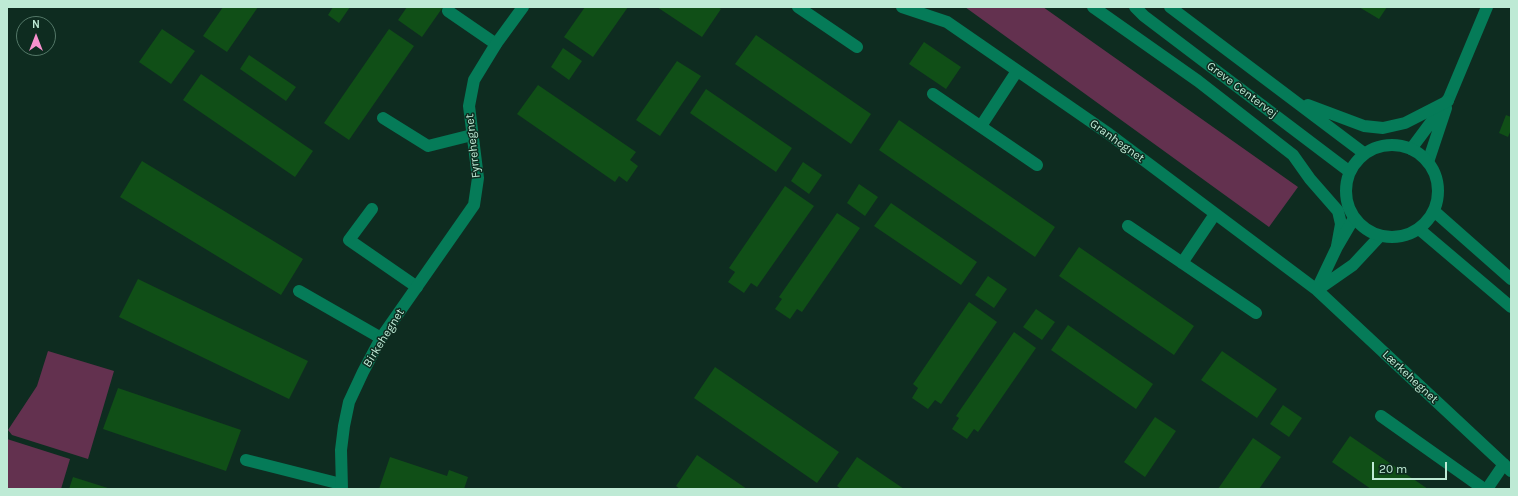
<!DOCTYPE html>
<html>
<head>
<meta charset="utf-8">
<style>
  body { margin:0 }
  #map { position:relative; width:1518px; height:496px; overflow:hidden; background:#0e2c20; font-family:Karla,sans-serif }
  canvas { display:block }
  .frame { position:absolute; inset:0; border:8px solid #beead5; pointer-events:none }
  .north { position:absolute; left:16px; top:16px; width:40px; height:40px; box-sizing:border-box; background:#0e2c20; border:1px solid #547868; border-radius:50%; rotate:0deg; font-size:11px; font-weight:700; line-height:16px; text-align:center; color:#beead5 }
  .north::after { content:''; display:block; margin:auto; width:14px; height:18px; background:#f790cd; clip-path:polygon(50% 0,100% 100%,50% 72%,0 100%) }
  .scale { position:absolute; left:1372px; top:462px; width:75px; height:18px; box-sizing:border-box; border:2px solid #beead5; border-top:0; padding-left:5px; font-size:12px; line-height:14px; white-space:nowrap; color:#beead5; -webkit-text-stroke:3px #0e2c20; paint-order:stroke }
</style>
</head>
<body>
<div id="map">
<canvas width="1518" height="496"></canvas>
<div class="frame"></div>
<div class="north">N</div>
<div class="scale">20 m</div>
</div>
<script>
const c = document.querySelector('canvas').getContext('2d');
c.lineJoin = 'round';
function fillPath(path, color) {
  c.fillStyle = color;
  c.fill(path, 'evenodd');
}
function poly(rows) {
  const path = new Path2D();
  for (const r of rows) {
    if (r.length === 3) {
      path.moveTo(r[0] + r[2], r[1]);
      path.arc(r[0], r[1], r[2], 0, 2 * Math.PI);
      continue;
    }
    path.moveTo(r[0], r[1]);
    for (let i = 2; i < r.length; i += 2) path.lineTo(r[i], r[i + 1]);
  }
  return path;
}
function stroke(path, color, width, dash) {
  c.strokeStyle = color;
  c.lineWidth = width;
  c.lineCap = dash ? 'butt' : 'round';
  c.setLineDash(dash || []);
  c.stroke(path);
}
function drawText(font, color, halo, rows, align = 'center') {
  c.font = font + ' Karla,sans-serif';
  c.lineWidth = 3;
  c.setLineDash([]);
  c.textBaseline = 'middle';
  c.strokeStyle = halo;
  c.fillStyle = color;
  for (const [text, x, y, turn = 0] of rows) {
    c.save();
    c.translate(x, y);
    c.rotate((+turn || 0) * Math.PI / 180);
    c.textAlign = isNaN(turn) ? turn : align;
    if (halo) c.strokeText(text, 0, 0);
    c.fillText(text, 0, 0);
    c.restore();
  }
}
fillPath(poly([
  [965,7,1043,7,1298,187,1269,227],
  [48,351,114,371,88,459,12,435,8,430,37,386],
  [7,439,70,459,61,489,7,489]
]), '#63314f');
fillPath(poly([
  [223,7,258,7,227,52,203,36],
  [333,7,350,7,339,23,328,15],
  [407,7,443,7,422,37,398,20],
  [585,7,628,7,593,57,564,37],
  [657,7,718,7,721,9,702,37],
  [1359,7,1387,7,1379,19],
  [162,29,195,51,171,84,139,62],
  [389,29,414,46,349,140,324,123],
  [756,35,871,114,851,144,735,64],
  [924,42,961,67,946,89,909,64],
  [563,48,582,61,569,80,551,67],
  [249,55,296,87,286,101,240,69],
  [677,61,701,76,660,136,636,120],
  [201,74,313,151,295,177,183,100],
  [538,85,636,152,630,160,638,166,627,182,619,176,615,182,517,114],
  [706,89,792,148,776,172,690,113],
  [1506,115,1511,117,1511,130,1508,137,1499,133],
  [899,120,1055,227,1035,257,879,150],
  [142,161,303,259,281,295,120,197],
  [803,162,822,175,809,194,791,181],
  [859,184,878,197,865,216,847,203],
  [785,186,814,206,757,287,751,283,744,293,728,282,735,272,729,268],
  [891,203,977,262,961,285,874,226],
  [837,213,860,228,802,312,797,309,790,319,775,309,782,299,779,297],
  [1079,247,1194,326,1174,355,1059,276],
  [988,276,1007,289,994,308,975,295],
  [138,279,308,361,289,399,119,317],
  [969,302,997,322,941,404,935,400,928,409,912,398,918,388,913,384],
  [1036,309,1055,322,1042,340,1023,327],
  [1068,325,1153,384,1136,409,1051,350],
  [1014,332,1036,348,978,432,974,429,967,439,952,429,959,418,956,416],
  [1222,351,1277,389,1257,418,1201,380],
  [715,367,839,452,817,483,694,398],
  [118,388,241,430,226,471,103,429],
  [1283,405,1302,418,1289,437,1270,424],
  [1155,417,1176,431,1145,477,1124,462],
  [1350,436,1428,489,1371,489,1332,462],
  [1253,438,1281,457,1259,489,1218,489],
  [697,455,747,489,680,489,676,486],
  [390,457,447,476,449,470,468,477,464,489,379,489],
  [857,457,904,489,841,489,837,486],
  [73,477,111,489,69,489]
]), '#104f17');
stroke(poly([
  [1093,7,1198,81,1293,155,1310,179,1338,211,1341,224,1337,246],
  [448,11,496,44],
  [383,118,428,146,472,135],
  [372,209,349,240,417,287],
  [299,291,381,338],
  [1381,416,1484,489],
  [246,460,341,484]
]), '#057b58', 12);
stroke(poly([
  [798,7,857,47],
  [902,7,947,22,1109,134,1317,290,1511,471],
  [933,94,1037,165],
  [981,126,1017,71],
  [1411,149,1449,98,1487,7],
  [1428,162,1446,108],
  [1128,226,1256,313],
  [1182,263,1215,214],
  [1317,289,1337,247,1354,218],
  [1317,290,1353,265,1380,236],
  [342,489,341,450,344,426,349,402,363,372,381,338,474,205,478,178,469,106,474,80,496,44,523,7],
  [1487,489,1504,464]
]), '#057b58', 12);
stroke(poly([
  [1135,7,1144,16,1350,172],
  [1170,7,1365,154],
  [1308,105,1364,126,1383,128,1405,123,1448,101],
  [1392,191,46],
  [1434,211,1511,279],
  [1419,229,1511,307]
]), '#057b58', 12);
drawText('12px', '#beead5', '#0e2c20', [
  ["Greve Centervej",1242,90,37],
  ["Granhegnet",1117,141,36],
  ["Fyrrehegnet",473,146,-96],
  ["Birkehegnet",384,338,-58],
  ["Lærkehegnet",1410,377,43]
]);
</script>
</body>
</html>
